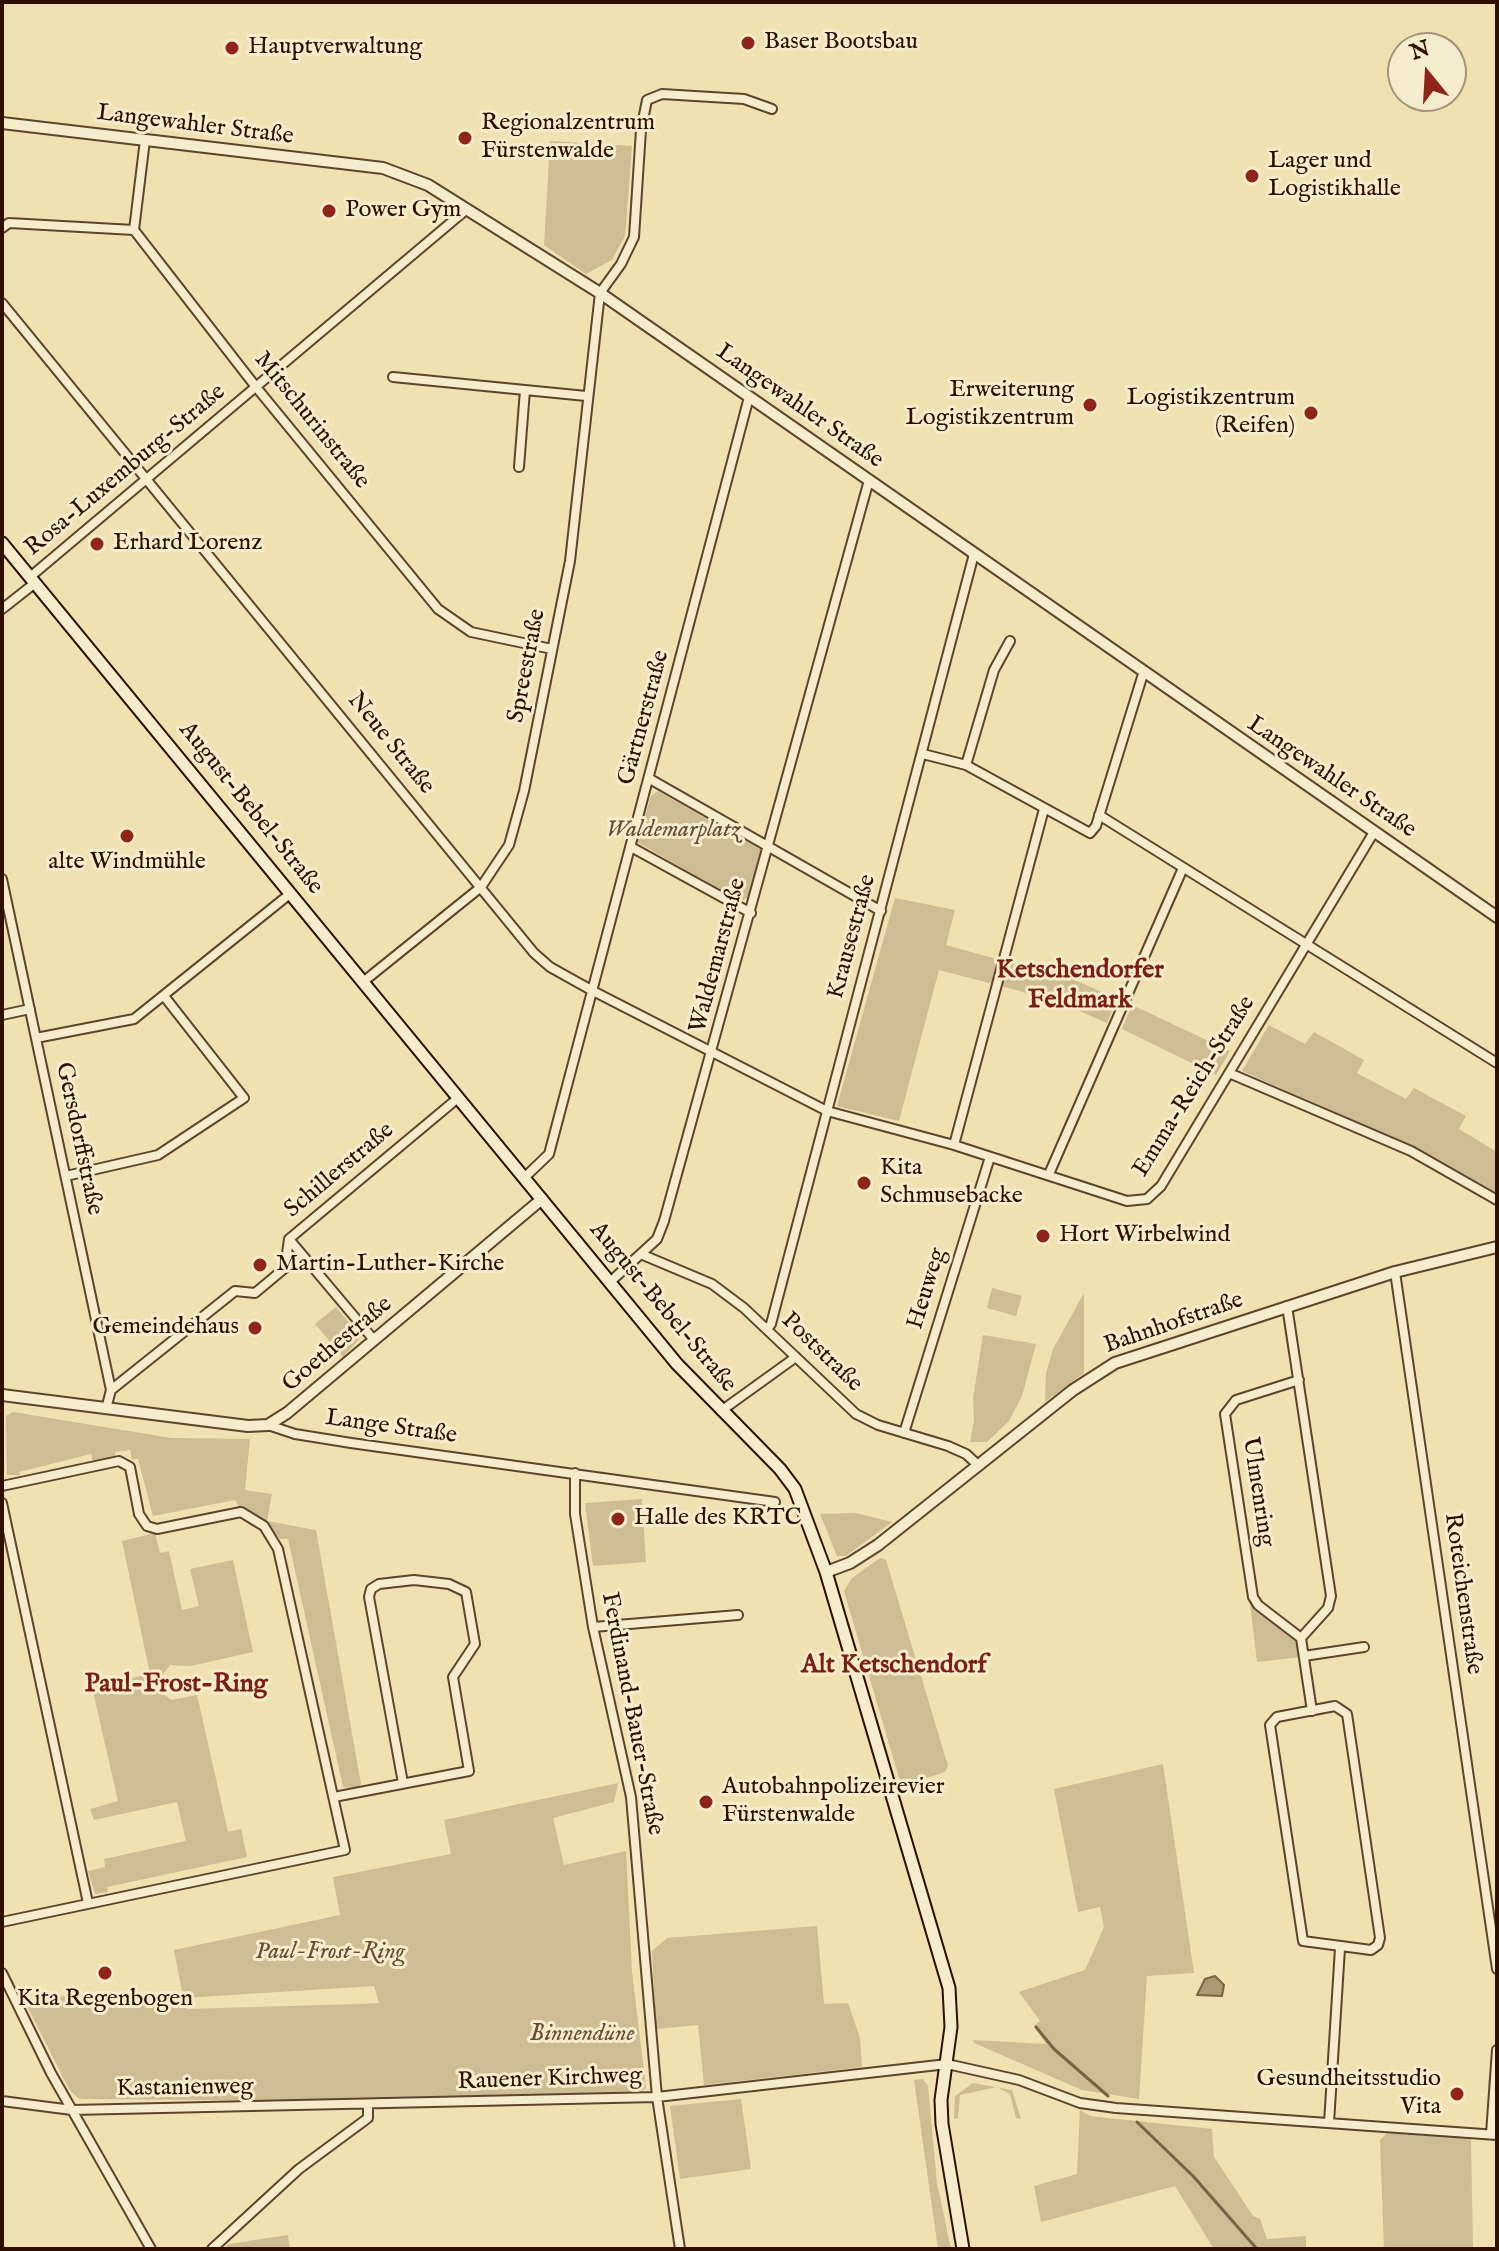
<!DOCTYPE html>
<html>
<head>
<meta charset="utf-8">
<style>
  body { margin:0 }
  #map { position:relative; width:1499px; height:2251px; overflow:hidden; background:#efe1b0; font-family:"IM FELL English",serif }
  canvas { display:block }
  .frame { position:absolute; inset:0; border:4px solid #2e0f00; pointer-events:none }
  .north { position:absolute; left:1387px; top:32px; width:80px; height:80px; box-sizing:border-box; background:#f5eccc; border:2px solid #a5947a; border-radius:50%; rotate:342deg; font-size:22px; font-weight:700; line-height:32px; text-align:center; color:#2e0f00 }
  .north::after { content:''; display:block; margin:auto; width:28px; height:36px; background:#8f2418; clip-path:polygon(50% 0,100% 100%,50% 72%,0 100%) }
</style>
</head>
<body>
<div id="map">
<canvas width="1499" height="2251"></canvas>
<div class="frame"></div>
<div class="north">N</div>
</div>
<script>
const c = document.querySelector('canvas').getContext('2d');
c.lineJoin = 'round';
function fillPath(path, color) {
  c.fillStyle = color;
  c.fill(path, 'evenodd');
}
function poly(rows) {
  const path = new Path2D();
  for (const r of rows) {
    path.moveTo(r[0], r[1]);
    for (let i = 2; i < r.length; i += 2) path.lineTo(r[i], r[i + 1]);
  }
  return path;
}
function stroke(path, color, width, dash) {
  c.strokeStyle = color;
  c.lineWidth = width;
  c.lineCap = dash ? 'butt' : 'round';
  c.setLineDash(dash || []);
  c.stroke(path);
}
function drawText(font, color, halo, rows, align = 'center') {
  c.font = font + ' "IM FELL English",serif';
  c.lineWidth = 6;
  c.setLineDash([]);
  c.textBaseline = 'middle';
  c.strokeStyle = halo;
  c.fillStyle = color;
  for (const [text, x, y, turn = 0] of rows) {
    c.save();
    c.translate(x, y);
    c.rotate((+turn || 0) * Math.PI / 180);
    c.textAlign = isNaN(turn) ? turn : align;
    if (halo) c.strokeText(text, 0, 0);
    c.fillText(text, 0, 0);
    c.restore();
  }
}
fillPath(poly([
  [550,141,632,146,625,236,612,260,586,274,544,245],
  [658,791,763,851,750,897,740,901,637,842,651,796],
  [895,898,955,910,946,945,1000,960,993,984,939,970,899,1121,837,1106],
  [1010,963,1068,977,1117,999,1107,1023,1057,1001,1004,987,1001,984,1005,965],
  [1132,1005,1230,1051,1216,1075,1122,1029],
  [1269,1025,1305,1044,1314,1032,1364,1060,1357,1073,1406,1099,1414,1088,1466,1116,1459,1129,1497,1152,1497,1193,1418,1149,1242,1071],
  [992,1288,1022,1296,1016,1316,987,1308],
  [1084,1293,1084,1373,1045,1402,1046,1373,1053,1349],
  [336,1307,361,1337,343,1357,315,1324],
  [983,1335,1036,1344,1022,1396,1009,1421,987,1442,970,1442,974,1420,973,1398],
  [13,1412,171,1438,250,1439,245,1490,272,1494,267,1521,316,1530,361,1784,358,1788,343,1787,288,1539,280,1539,263,1520,239,1507,235,1500,153,1516,138,1459,132,1459,130,1450,115,1452,116,1458,93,1462,91,1454,19,1472,20,1475,7,1475,6,1416],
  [642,1499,646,1562,593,1566,585,1503],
  [856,1513,892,1522,846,1556,837,1556,820,1514],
  [155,1533,160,1553,169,1551,182,1610,199,1606,190,1569,233,1560,253,1652,191,1666,170,1665,158,1681,161,1692,171,1700,197,1695,228,1832,241,1829,247,1857,107,1887,108,1892,95,1894,88,1871,105,1867,104,1859,186,1841,177,1802,94,1820,90,1809,118,1801,92,1687,150,1674,122,1541],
  [880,1558,886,1560,948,1766,945,1772,905,1785,900,1781,844,1591,852,1578],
  [1250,1603,1297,1642,1300,1657,1257,1662],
  [1163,1764,1194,1973,1147,1976,1139,2099,1082,2090,974,2043,973,2040,1046,2044,1034,2026,1040,2021,1019,1992,1085,1970,1104,1927,1100,1907,1078,1912,1054,1789],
  [618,1783,614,1802,553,1818,564,1865,626,1851,632,1972,646,2088,642,2091,348,2101,79,2099,69,2089,28,2008,37,1996,183,1997,174,1950,340,1915,333,1877,451,1854,444,1820],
  [374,1986,379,2003,357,2004,187,2009,183,1998],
  [817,1926,824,2004,848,2003,860,2038,862,2067,704,2085,698,2025,656,2029,652,1951,667,1938],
  [923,2079,928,2086,937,2183,951,2249,938,2249,914,2080],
  [973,2083,1012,2090,1021,2119,1016,2118,1010,2094,997,2087,960,2095,958,2118,954,2119,955,2096],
  [741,2099,751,2169,680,2179,670,2106],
  [1080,2110,1090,2116,1212,2129,1214,2157,1253,2216,1260,2219,1267,2239,1306,2236,1306,2249,1214,2249,1175,2186,1041,2222,1034,2186,1077,2174],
  [1387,2133,1471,2138,1473,2249,1384,2249,1380,2140],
  [288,2235,290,2249,223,2249,229,2244]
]), '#cebd92');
const water = poly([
  [1215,1976,1224,1985,1222,1996,1197,1995,1205,1979,1215,1976]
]);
fillPath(water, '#ad9a74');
stroke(water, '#7a6246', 2);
stroke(poly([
  [1036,2027,1054,2049,1108,2096],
  [1137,2122,1193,2176,1257,2249]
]), '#7a6246', 3);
const minor = poly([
  [145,140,134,230,256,387,438,609,471,632,552,649],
  [2,228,9,223,134,230],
  [2,303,534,953,550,967,593,991,827,1111,954,1145,1127,1201,1147,1199,1161,1186,1374,832],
  [393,377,586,396],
  [519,467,525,390],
  [30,577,467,209],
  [2,609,35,583],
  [923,754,966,765,1090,833,1096,826,1143,674],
  [966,765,994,670,1010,641],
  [650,779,881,911],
  [1099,815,1497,1063],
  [631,847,751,913],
  [2,879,111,1390,106,1409],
  [363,982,481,887,509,845,524,791,570,561,600,293,621,264,634,237,641,130,647,100,662,94,744,99,772,109],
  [2,1015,30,1009],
  [36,1038,134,1019,291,893],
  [1229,1073,1411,1151,1497,1200],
  [954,1145,1044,809],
  [1049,1174,1183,868],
  [66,1176,158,1155,244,1098,164,996],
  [524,1178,549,1154,749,397],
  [289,1239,374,1340],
  [643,1255,712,1284,744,1308,856,1414,878,1425,948,1446,966,1454,979,1466],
  [1395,1272,1497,1969],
  [610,1282,657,1239,664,1221,869,480],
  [1287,1306,1331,1596,1328,1608,1301,1638],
  [767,1329,771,1324,974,554],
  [1299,1380,1236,1400,1225,1414,1253,1597,1258,1605,1301,1638],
  [111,1390,235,1291,255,1293,285,1268,289,1239,458,1098],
  [721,1411,796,1357],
  [268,1425,295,1434,351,1443,775,1502],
  [904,1433,990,1157],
  [575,1473,575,1514,593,1627,631,1797,657,2097,680,2249],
  [2,1486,119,1461,130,1467,139,1514,147,1526,157,1529,241,1512,264,1526,278,1549,345,1850,2,1922],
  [2,1503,88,1903],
  [593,1627,738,1615],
  [1301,1638,1312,1711],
  [1304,1656,1364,1647],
  [1335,1706,1347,1714,1380,1938,1378,1945,1371,1950,1303,1941,1270,1725,1277,1717,1335,1706],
  [334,1797,469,1771,453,1677,475,1644,466,1592,449,1584,414,1580,379,1584,371,1589,369,1597,403,1783],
  [2,1973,51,2073,151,2249],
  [2,2101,72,2110,657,2097,947,2064,1019,2080,1080,2103,1116,2108,1497,2135],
  [1329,2123,1340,1948],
  [1491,2134,1497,2050],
  [212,2249,299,2169,368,2118,368,2106]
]);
const tertiary = poly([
  [2,123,383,168,428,185,600,293,1497,917],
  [2,1395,248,1426,268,1425,287,1413,542,1199],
  [826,1572,850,1563,878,1545,1073,1390,1115,1363,1395,1272,1497,1247]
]);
const secondary = poly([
  [2,543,677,1364,780,1469,795,1489,826,1572,949,1988,951,2027,941,2100,942,2124,963,2249]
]);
stroke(minor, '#5e442c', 12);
stroke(tertiary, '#5e442c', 14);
stroke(secondary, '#2e0f00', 15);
stroke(minor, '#f5eccc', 8);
stroke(tertiary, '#f5eccc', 10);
stroke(secondary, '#f5eccc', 11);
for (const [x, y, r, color] of [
  [748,43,8,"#8f2418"],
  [232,48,8,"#8f2418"],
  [465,138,8,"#8f2418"],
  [1252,176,8,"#8f2418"],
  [329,211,8,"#8f2418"],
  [1090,405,8,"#8f2418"],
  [1311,413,8,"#8f2418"],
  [97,544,8,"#8f2418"],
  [127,836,8,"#8f2418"],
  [864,1183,8,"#8f2418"],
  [1043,1236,8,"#8f2418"],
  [260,1265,8,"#8f2418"],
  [255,1328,8,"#8f2418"],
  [618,1519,8,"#8f2418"],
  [706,1802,8,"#8f2418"],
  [105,1973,8,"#8f2418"],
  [1457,2094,8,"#8f2418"]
]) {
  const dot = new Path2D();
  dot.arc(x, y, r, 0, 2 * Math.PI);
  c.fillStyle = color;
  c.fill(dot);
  stroke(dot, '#f5eccc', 3);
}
drawText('24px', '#2e0f00', '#f5eccc', [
  ["Baser Bootsbau",764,43],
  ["Hauptverwaltung",248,48],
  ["Regionalzentrum",481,124],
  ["Fürstenwalde",481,152],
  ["Lager und",1268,162],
  ["Logistikhalle",1268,190],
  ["Power Gym",345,211],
  ["Erweiterung",1074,391,"right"],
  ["Logistikzentrum",1074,419,"right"],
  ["Logistikzentrum",1295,399,"right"],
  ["(Reifen)",1295,427,"right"],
  ["Erhard Lorenz",113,544],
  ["alte Windmühle",127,863,"center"],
  ["Kita",880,1169],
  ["Schmusebacke",880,1197],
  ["Hort Wirbelwind",1059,1236],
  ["Martin-Luther-Kirche",276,1265],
  ["Gemeindehaus",239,1328,"right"],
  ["Halle des KRTC",634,1519],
  ["Autobahnpolizeirevier",722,1788],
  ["Fürstenwalde",722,1816],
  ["Kita Regenbogen",105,2000,"center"],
  ["Gesundheitsstudio",1441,2080,"right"],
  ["Vita",1441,2108,"right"]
], 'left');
drawText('24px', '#2e0f00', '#f5eccc', [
  ["Langewahler Straße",195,126,7],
  ["Langewahler Straße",799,407,35],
  ["Mitschurinstraße",311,421,51],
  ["Rosa-Luxemburg-Straße",126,471,-40],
  ["Spreestraße",528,666,-79],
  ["Gärtnerstraße",645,718,-75],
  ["Neue Straße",390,744,51],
  ["Langewahler Straße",1331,778,34],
  ["August-Bebel-Straße",250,809,51],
  ["Krausestraße",853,937,-75],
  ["Waldemarstraße",719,956,-75],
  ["Emma-Reich-Straße",1195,1087,-58],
  ["Gersdorffstraße",78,1139,78],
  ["Schillerstraße",340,1171,-40],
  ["Heuweg",928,1289,-73],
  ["August-Bebel-Straße",662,1308,50],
  ["Bahnhofstraße",1174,1324,-19],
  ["Goethestraße",338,1345,-40],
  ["Poststraße",821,1353,44],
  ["Lange Straße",391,1428,8],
  ["Ulmenring",1257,1492,81],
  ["Roteichenstraße",1462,1594,82],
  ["Ferdinand-Bauer-Straße",631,1714,79],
  ["Rauener Kirchweg",550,2080,-2],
  ["Kastanienweg",185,2089,-1]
]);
drawText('italic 24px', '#664c33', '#f5eccc', [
  ["Waldemarplatz",673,831],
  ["Paul-Frost-Ring",330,1953],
  ["Binnendüne",582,2035]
]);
drawText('bold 26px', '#7a1f14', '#f5eccc', [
  ["Ketschendorfer",1080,972],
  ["Feldmark",1080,1002],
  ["Alt Ketschendorf",894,1667],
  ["Paul-Frost-Ring",176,1686]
]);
</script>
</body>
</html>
